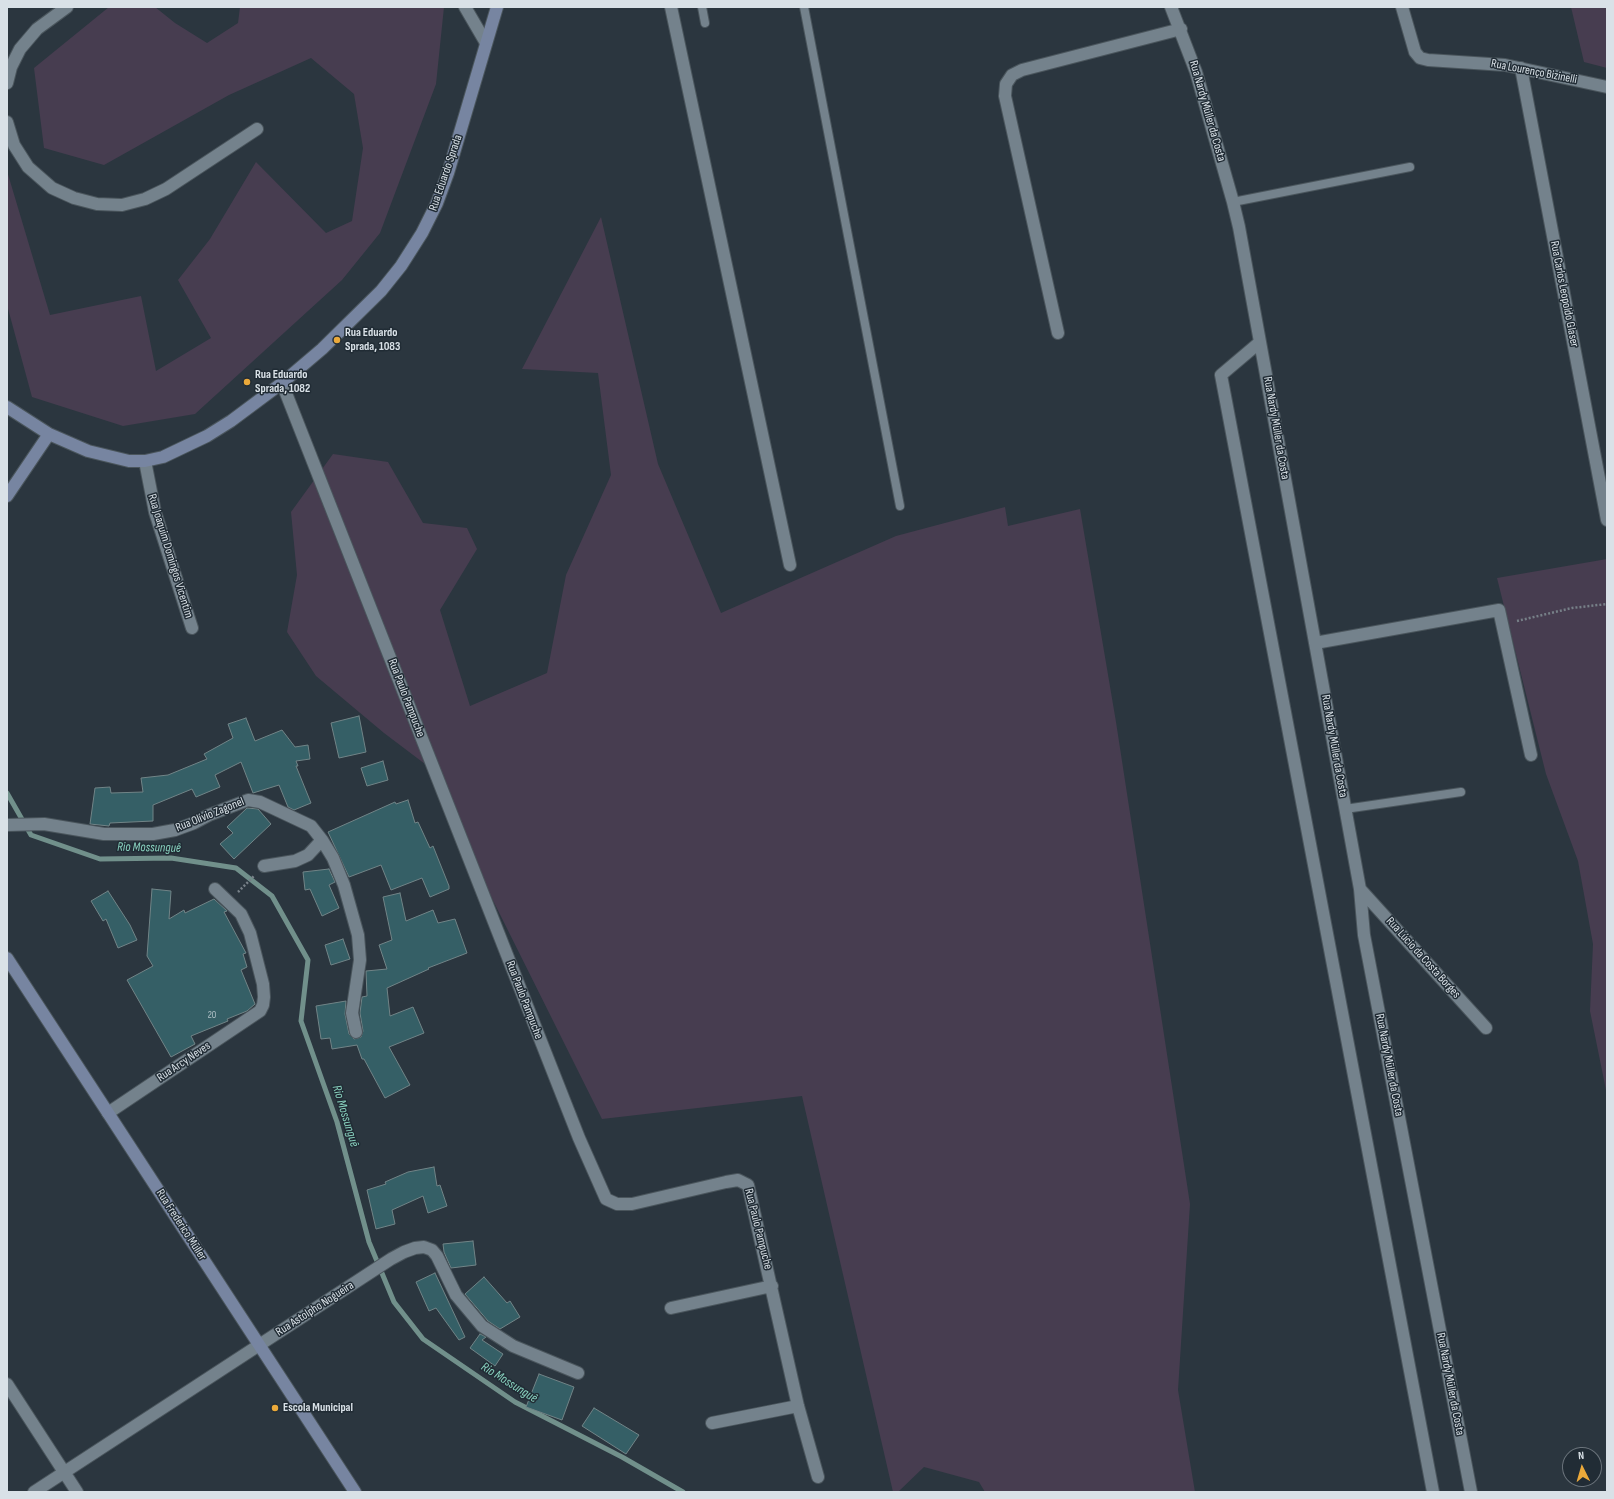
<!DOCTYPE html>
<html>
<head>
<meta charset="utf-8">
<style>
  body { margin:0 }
  #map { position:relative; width:1614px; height:1499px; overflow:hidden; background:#2b363f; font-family:"Sofia Sans Condensed",sans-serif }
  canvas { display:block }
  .frame { position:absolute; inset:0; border:8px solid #d9e1e7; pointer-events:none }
  .north { position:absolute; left:1562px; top:1447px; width:40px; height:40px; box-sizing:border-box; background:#212c35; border:1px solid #6b747c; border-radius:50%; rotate:355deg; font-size:11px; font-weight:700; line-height:16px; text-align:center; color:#d9e1e7 }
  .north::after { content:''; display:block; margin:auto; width:14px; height:18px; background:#eba93a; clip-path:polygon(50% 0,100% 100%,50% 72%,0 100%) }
</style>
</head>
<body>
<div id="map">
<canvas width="1614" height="1499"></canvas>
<div class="frame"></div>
<div class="north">N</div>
</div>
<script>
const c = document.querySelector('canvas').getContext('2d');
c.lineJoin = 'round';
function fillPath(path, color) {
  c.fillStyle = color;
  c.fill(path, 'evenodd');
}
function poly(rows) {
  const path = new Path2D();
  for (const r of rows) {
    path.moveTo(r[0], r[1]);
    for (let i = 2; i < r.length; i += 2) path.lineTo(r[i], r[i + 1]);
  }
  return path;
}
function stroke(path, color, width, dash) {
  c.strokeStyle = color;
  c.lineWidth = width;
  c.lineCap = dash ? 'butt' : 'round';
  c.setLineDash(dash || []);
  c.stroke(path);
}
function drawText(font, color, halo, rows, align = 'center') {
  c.font = font + ' "Sofia Sans Condensed",sans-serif';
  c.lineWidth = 3;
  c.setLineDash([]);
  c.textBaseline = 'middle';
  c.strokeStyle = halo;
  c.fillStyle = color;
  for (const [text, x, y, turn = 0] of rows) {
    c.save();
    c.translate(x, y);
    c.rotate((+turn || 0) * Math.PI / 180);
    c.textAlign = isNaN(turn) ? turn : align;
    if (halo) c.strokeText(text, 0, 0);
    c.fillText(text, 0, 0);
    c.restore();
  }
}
fillPath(poly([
  [109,7,155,7,175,23,207,43,238,23,240,7,444,7,436,84,380,233,342,280,195,414,123,426,32,397,7,305,7,171,50,315,141,296,156,371,211,338,178,280,210,239,256,162,326,233,352,221,363,148,354,94,311,58,229,95,104,165,44,148,34,68],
  [1571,7,1607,7,1607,68,1584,62],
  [601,217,658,464,721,613,896,536,1005,507,1008,526,1080,509,1116,722,1190,1204,1178,1390,1195,1492,985,1492,979,1482,924,1467,898,1492,893,1492,802,1096,602,1119,425,764,384,733,316,676,287,632,297,575,291,512,333,454,388,462,423,523,467,528,477,549,440,610,470,706,547,673,566,575,611,475,598,373,522,369],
  [1607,559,1607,1095,1590,1011,1593,944,1578,861,1546,774,1497,578]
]), '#473d50');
stroke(poly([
  [7,793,31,835,100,859,171,858,236,868,272,896,308,960,301,1021,337,1122,369,1242,394,1302,423,1339,515,1402,622,1457,683,1492]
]), '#71908b', 5);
const building = poly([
  [359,716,366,752,339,758,331,723,359,716],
  [246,718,255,741,282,730,295,747,308,745,310,759,296,761,298,766,296,766,311,803,294,810,288,807,279,785,253,793,241,762,215,775,220,787,196,797,192,789,153,805,153,821,110,823,109,826,90,824,95,788,110,787,111,793,143,792,141,778,168,775,207,759,204,754,233,738,228,724,246,718],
  [383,761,388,780,367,786,361,768,383,761],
  [408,800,415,823,418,822,430,848,433,846,449,886,449,889,430,897,422,878,391,890,381,865,349,877,328,832,395,802,396,804,408,800],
  [247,808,258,809,271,824,234,859,220,844,233,833,227,827,247,808],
  [329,869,335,882,329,885,339,908,322,916,310,889,305,890,303,872,329,869],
  [152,889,171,891,169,919,184,910,185,913,214,899,227,911,224,912,246,953,243,954,247,967,241,970,255,1004,247,1011,227,1019,228,1021,191,1036,195,1044,171,1057,127,980,153,966,147,956,152,889],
  [108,891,130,925,137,940,118,948,106,919,103,921,91,901,108,891],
  [400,893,406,921,433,910,438,923,455,919,467,953,428,968,429,969,387,988,390,1016,413,1007,424,1033,389,1047,410,1085,385,1098,364,1059,362,1059,357,1045,332,1049,330,1038,321,1039,316,1006,346,1001,345,1014,349,1034,354,1039,361,1037,363,1031,360,1013,362,997,367,996,366,971,387,969,379,945,392,940,383,897,400,893],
  [343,939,350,959,331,965,325,945,343,939],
  [434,1167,437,1186,440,1185,447,1206,428,1213,423,1196,392,1210,395,1224,376,1229,367,1190,386,1184,385,1182,408,1172,434,1167],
  [473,1241,476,1265,451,1268,444,1252,443,1244,473,1241],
  [435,1273,465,1337,459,1340,436,1308,429,1311,416,1282,435,1273],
  [484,1277,507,1303,510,1301,520,1317,500,1329,488,1321,465,1294,484,1277],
  [480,1334,486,1337,482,1340,503,1354,495,1366,470,1348,480,1334],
  [539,1374,574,1387,562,1420,526,1407,539,1374],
  [594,1408,639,1435,626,1454,582,1426,594,1408]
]);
fillPath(building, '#355f66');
stroke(building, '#718487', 1);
const lane = poly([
  [702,7,705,23],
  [804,7,900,506],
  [1233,202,1410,167],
  [1345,809,1461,792]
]);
const street = poly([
  [465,7,486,43],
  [671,7,790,565],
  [1171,7,1196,72,1233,202,1239,227,1360,889,1364,935,1471,1492],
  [1402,7,1415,52,1420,58,1428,60,1505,65,1607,87],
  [1521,68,1607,520],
  [7,83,11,67,20,49,37,29,67,7],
  [7,122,14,145,28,167,52,188,74,198,97,204,122,205,145,199,166,189,257,129],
  [1058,333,1005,96,1006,84,1012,75,1022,70,1181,29],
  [1260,342,1221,375,1433,1492],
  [282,383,579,1138,606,1199,617,1204,632,1204,726,1182,738,1180,748,1185,798,1406,818,1477],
  [145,461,155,512,192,628],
  [1315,643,1499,610,1531,755],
  [7,825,44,824,104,834,153,834,175,830,194,823,209,815,248,800,260,802,311,826,322,840,333,858,344,885,358,935,360,960,352,1013,356,1032],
  [264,866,295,861,308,855,322,840],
  [1360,889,1486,1028],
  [108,1113,260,1011,263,1005,264,997,263,984,250,933,241,914,215,889],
  [671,1308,772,1286],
  [7,1384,77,1492],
  [712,1423,798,1406],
  [34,1492,391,1259,404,1252,415,1248,424,1247,432,1250,437,1256,456,1295,482,1326,513,1346,578,1373]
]);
const secondary = poly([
  [7,407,49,434,88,451,129,461,145,461,163,457,207,436,231,421,282,383,322,349,381,291,401,266,422,233,437,203,448,173,497,7],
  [7,496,49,434],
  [7,958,355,1492]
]);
stroke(lane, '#4a555c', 10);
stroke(street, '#4a555c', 14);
stroke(secondary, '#4a555c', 14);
stroke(poly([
  [1517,621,1572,608,1607,604],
  [238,892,254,876]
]), '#778088', 2.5, [2, 2]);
stroke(lane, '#74828c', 8);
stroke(street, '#74828c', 12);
stroke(secondary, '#7785a1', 12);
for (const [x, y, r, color] of [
  [337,340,4,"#eba93a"],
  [247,382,4,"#eba93a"],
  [275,1408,4,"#eba93a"]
]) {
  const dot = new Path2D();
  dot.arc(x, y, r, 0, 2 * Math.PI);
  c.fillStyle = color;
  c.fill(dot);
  stroke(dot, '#212c35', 1.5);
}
drawText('10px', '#b0c0c7', null, [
  ["20",212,1015]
]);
drawText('12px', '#d9e1e7', '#212c35', [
  ["Rua Lourenço Bizinelli",1534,72,11],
  ["Rua Nardy Müller da Costa",1207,111,74],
  ["Rua Eduardo Sprada",446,173,-71],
  ["Rua Carlos Leopoldo Glaser",1564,294,79],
  ["Rua Nardy Müller da Costa",1276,428,80],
  ["Rua Joaquim Domingos Vicentim",170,556,73],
  ["Rua Paulo Pampuche",406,698,69],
  ["Rua Nardy Müller da Costa",1334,746,80],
  ["Rua Olívio Zagonel",210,815,-22],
  ["Rua Lúcio da Costa Borges",1423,958,48],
  ["Rua Paulo Pampuche",524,1000,69],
  ["Rua Arcy Neves",184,1062,-34],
  ["Rua Nardy Müller da Costa",1389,1065,79],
  ["Rua Frederico Müller",181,1225,57],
  ["Rua Paulo Pampuche",758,1229,76],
  ["Rua Astolpho Nogueira",315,1309,-33],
  ["Rua Nardy Müller da Costa",1450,1384,79]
]);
drawText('bold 12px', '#d9e1e7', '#212c35', [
  ["Rua Eduardo",345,333],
  ["Sprada, 1083",345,347],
  ["Rua Eduardo",255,375],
  ["Sprada, 1082",255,389],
  ["Escola Municipal",283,1408]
], 'left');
drawText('italic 13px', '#89d2bf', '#212c35', [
  ["Rio Mossunguê",149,848,1],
  ["Rio Mossunguê",345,1116,73],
  ["Rio Mossunguê",509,1383,32]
]);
</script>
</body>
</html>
